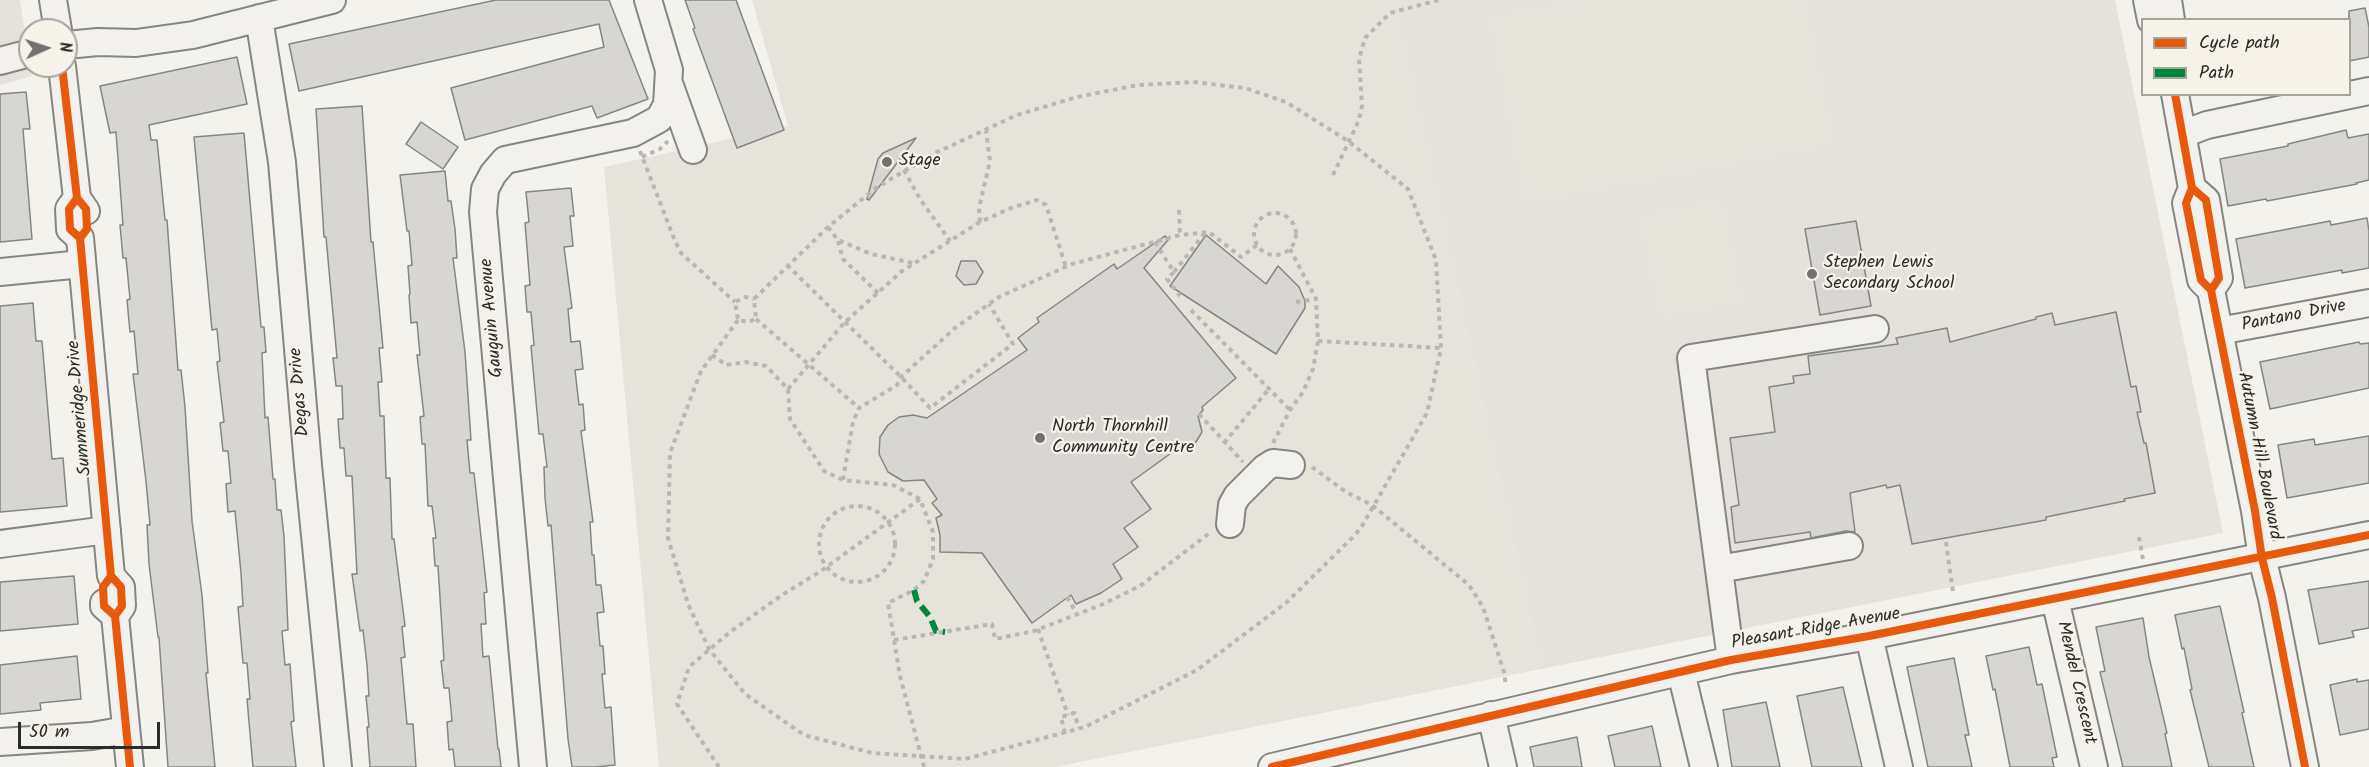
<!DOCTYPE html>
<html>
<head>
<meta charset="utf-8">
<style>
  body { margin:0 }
  #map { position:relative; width:2369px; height:767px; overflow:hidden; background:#f4f2ec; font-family:Kalam,sans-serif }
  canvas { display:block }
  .legend { position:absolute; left:2141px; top:18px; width:210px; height:78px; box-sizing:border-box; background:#f7f3e8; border:2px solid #a5a39c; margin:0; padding:8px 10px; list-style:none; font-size:18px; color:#2b2b2b }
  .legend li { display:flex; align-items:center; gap:12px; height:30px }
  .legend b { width:30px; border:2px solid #a5a39c }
  .north { position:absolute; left:18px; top:18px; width:60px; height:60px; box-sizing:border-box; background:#f7f3e8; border:2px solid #a5a39c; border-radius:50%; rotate:87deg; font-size:16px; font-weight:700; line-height:24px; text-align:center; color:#2b2b2b }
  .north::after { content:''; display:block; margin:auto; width:21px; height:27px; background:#71716f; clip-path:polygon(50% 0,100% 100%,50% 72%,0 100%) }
  .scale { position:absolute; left:18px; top:722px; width:142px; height:27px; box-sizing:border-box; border:3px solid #2b2b2b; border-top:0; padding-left:8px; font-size:18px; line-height:21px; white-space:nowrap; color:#2b2b2b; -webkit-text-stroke:4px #f7f3e8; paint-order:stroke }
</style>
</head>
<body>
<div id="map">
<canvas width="2369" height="767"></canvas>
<ul class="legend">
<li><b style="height:8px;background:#e8590c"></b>Cycle path</li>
<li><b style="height:8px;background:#00873e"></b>Path</li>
</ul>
<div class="north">N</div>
<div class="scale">50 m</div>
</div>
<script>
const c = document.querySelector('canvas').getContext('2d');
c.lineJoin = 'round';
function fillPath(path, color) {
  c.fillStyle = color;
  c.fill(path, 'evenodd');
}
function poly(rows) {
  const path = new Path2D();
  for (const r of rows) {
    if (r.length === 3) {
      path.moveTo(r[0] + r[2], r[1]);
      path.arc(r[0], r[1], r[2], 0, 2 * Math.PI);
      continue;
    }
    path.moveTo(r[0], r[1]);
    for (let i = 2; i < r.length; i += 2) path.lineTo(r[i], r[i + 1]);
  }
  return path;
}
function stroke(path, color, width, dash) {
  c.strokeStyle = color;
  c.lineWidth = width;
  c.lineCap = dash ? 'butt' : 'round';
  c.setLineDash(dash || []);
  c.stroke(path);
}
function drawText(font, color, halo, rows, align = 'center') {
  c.font = font + ' Kalam,sans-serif';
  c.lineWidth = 4.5;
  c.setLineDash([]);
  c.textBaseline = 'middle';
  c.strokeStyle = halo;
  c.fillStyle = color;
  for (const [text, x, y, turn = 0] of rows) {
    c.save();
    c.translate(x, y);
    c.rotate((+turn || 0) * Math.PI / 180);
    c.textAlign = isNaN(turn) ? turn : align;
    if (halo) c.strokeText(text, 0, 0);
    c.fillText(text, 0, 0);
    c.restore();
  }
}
fillPath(poly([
  [0,0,20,0,32,76,0,85],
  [1392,0,2115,0,2223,533,1541,669]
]), '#e5e2db');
fillPath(poly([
  [752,0,1392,0,1541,669,1055,767,659,767,604,167,788,126],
  [1576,0,1806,0,1834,144,1525,205,1489,17],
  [1722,199,1743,301,1660,318,1639,215]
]), '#e6e3da');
const building = poly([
  [496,0,609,0,648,99,597,118,592,106,465,140,451,88,604,47,599,24,299,91,289,44,496,0],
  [685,0,736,0,784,130,737,148,693,29,695,28,685,0],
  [2365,8,2369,27,2369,57,2349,61,2349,11,2365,8],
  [237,57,247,104,149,125,151,140,157,140,165,220,167,220,178,370,181,370,185,407,192,521,202,595,208,673,206,673,215,767,168,767,159,637,158,637,149,564,147,525,150,525,146,481,133,374,138,374,134,331,130,332,127,300,130,299,126,258,123,258,120,225,123,225,116,132,110,133,100,86,237,57],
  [26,92,30,129,23,129,32,239,0,242,0,94,26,92],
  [362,106,371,242,373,242,383,348,379,348,382,382,378,382,380,416,384,416,386,478,390,478,392,539,394,539,405,626,402,627,405,657,401,658,407,724,413,724,416,767,370,767,367,727,369,727,366,696,369,696,367,665,363,630,360,631,352,574,357,574,352,476,346,476,344,448,340,448,338,419,343,419,342,386,336,386,333,358,337,358,326,237,324,237,316,109,362,106],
  [421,122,458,147,443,169,406,144,421,122],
  [2346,130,2348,138,2369,134,2369,180,2356,183,2357,184,2267,201,2266,199,2228,206,2220,159,2288,146,2288,144,2346,130],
  [244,133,259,304,261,327,264,327,266,352,262,353,265,418,268,417,273,479,275,479,277,510,281,510,284,536,288,630,282,631,285,665,290,664,294,721,291,722,296,767,253,767,247,699,250,699,247,663,243,663,238,607,243,606,241,573,235,511,228,512,226,484,231,483,228,451,223,451,220,423,224,422,217,362,220,361,217,329,212,330,194,137,244,133],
  [916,138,869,200,867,199,878,159,883,153,916,138],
  [445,171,448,201,451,201,455,229,457,258,453,258,465,352,471,440,467,440,470,473,474,473,487,592,484,593,486,624,481,624,483,657,489,656,498,749,499,749,501,767,455,767,453,749,449,750,447,722,452,721,449,688,444,688,441,661,444,660,438,566,435,566,433,538,436,538,432,506,428,506,425,444,422,444,420,417,424,416,417,355,420,355,417,322,411,323,409,295,410,294,408,266,412,265,409,231,407,231,400,175,445,171],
  [571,188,574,216,570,216,573,246,564,247,572,308,568,309,571,342,580,341,583,369,575,370,579,405,583,404,585,430,581,431,593,522,590,522,592,555,594,555,596,585,601,585,604,612,597,613,600,646,603,646,605,674,602,674,605,708,611,707,615,765,595,767,572,767,568,739,551,525,548,526,545,498,544,467,547,467,543,434,539,434,531,346,534,345,531,312,527,312,525,286,530,285,525,223,529,222,526,192,571,188],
  [2367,218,2369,231,2369,268,2342,273,2342,270,2245,288,2236,239,2330,221,2331,225,2367,218],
  [1856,221,1871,306,1820,315,1805,229,1856,221],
  [1206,235,1266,284,1278,266,1299,287,1305,301,1305,308,1276,354,1170,286,1206,235],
  [1165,236,1168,240,1144,268,1236,378,1202,407,1203,410,1198,416,1202,432,1196,442,1181,446,1131,482,1151,509,1124,528,1138,547,1113,564,1122,579,1101,593,1076,604,1071,595,1032,623,982,553,940,552,940,535,936,518,942,515,932,503,937,499,924,480,903,481,888,472,879,454,880,437,888,425,899,417,913,415,927,418,1027,350,1018,338,1039,322,1037,318,1114,264,1117,269,1165,236],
  [961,261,976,261,983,272,976,284,964,285,956,276,961,261],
  [33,303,36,341,42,341,52,459,63,458,67,506,0,512,0,306,33,303],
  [2116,312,2131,387,2136,386,2141,412,2137,412,2144,443,2146,443,2155,493,2124,499,2125,501,2046,517,2046,520,1912,544,1900,485,1887,488,1886,485,1850,493,1855,532,1846,531,1811,538,1810,532,1735,543,1731,507,1739,505,1730,438,1775,432,1769,387,1794,383,1793,376,1810,374,1808,356,1898,344,1896,338,1947,328,1950,342,2036,319,2036,317,2052,313,2055,325,2116,312],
  [2359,342,2360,344,2369,343,2369,388,2270,409,2260,362,2359,342],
  [2369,436,2369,483,2287,498,2278,445,2314,439,2315,445,2369,436],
  [74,576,78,624,0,631,0,582,74,576],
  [2369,581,2369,628,2352,631,2354,637,2319,644,2308,590,2369,581],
  [2220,606,2244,712,2242,713,2254,767,2209,767,2190,690,2192,689,2184,648,2182,649,2175,615,2220,606],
  [2143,618,2149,657,2167,733,2165,734,2172,767,2123,767,2100,672,2105,671,2096,627,2143,618],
  [2029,647,2037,685,2042,684,2049,718,2057,757,2052,758,2054,767,2010,767,1995,689,1993,690,1986,656,2029,647],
  [77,656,81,699,40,703,41,710,0,714,0,665,77,656],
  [1954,658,1969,735,1965,735,1972,767,1928,767,1907,667,1954,658],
  [2357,679,2357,682,2369,680,2369,729,2340,735,2330,685,2357,679],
  [1843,687,1862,767,1812,767,1797,696,1843,687],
  [1766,702,1780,767,1732,767,1723,710,1766,702],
  [1652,726,1661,767,1615,767,1608,736,1652,726],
  [1577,737,1582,767,1534,767,1530,747,1577,737]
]);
fillPath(building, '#d7d6d2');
stroke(building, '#858582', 1.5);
const minor = poly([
  [53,0,58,30],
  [2147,0,2151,20],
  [2168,0,2171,20],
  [259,18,282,162,308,465,338,767],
  [66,45,98,42,136,43,193,35,332,0],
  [0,61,30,53],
  [62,66,77,198,86,211],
  [670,86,693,150],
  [2175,94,2192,188,2186,203,2201,280,2211,290,2255,511,2262,558,2272,598,2305,767],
  [2183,134,2207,125,2369,91],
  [2192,188,2206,200,2219,278,2211,290],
  [77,198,69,209,70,229,80,238,111,576,121,587,122,606,115,616],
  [0,272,82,264],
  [2219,331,2369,303],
  [1230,524,1232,505,1237,496,1265,468,1273,463,1291,465],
  [0,544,107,530],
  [1719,569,1849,546],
  [2055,599,2094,767],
  [104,603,104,606,115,616,130,767],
  [1869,636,1899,767],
  [1731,660,1691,358,1875,329],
  [1681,672,1704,767],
  [1491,715,1503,767],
  [0,742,92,736,126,730],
  [533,767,483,212,485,189,493,174,505,160,633,133,659,119,667,105,669,70,648,0],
  [1272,767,1731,660,1869,636,2369,535]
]);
stroke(minor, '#858582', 30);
stroke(poly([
  [640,151,675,241,681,253,735,302],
  [642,157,660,149,668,141],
  [904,170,920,199,950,241],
  [1333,175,1359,120,1362,106,1359,59,1365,38,1390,13,1439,0],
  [1179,210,1180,235],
  [1275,234,21],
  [980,222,979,208,990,161,986,131],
  [828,227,838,240,871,254,913,263],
  [838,241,843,259,878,293],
  [1155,242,1174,272,1167,279,1180,296],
  [787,265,901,377,930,408,1013,344,989,304],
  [1174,272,1205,233],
  [1296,302,1316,299],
  [1191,310,1290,410],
  [756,319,859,408],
  [738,320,701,371,670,453,668,538,688,604,709,649,745,694,804,735,872,753,965,759,1085,727,1197,670,1287,602,1355,535,1362,526,1427,413,1441,348,1436,260,1408,189,1348,141,1286,102,1245,88,1193,82,1138,85,1077,97,1017,115,931,155,876,188,828,227,754,299,756,319,748,322,738,320,735,302,745,297,754,299],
  [1318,341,1441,348],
  [712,355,726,365,746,362,766,366,788,389,790,419,824,471,843,480,893,485,920,499,933,532,933,559,924,581,914,590,888,603,900,676,924,767],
  [788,389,845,322,902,271,980,222,1011,208,1037,200,1046,205,1066,267],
  [1199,414,1243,462],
  [1224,443,1269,389],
  [1273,443,1290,410,1303,392,1313,369,1318,341,1316,299,1290,249],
  [1312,467,1346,492,1372,505,1469,585,1483,607,1504,672,1506,686],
  [843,480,853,422,859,408,897,385,901,377,955,328,999,297,1072,264,1180,235,1209,232,1241,257,1257,245],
  [857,544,38],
  [2139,537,2143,560],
  [1946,542,1953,592],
  [1067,597,1077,614],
  [1038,629,1068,715],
  [894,640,992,624,995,639,1034,631,1101,605,1140,586,1211,532],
  [1065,733,1061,717,1074,713,1079,728],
  [719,767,677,704,689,667,730,632,782,595,821,571,920,499]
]), '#b8b7b5', 4, [4.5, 4.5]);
stroke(minor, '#f2f1ed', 26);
stroke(poly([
  [914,590,917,601,930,617,936,631,945,632]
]), '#00873e', 6, [12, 6]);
stroke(poly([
  [62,66,77,198,86,209,87,229,80,238],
  [2175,94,2192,188,2186,203,2201,280,2211,290,2255,511,2262,558,2272,598,2305,767],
  [2192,188,2206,200,2219,278,2211,290],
  [77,198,69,209,70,229,80,238,111,576,121,587,122,606,115,616],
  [111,576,103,587,104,606,115,616,130,767],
  [1272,767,1731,660,1869,636,2369,535]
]), '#e8590c', 8);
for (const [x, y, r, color] of [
  [887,162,6,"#71716f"],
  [1812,274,6,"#71716f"],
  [1040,438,6,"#71716f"]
]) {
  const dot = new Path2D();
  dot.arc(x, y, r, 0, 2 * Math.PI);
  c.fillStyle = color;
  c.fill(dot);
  stroke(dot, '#f7f3e8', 2);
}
drawText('18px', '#2b2b2b', '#f7f3e8', [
  ["Stage",899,162],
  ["Stephen Lewis",1824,264],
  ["Secondary School",1824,285],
  ["North Thornhill",1052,428],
  ["Community Centre",1052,449]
], 'left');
drawText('18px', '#2b2b2b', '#f7f3e8', [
  ["Pantano Drive",2294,317,-11],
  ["Gauguin Avenue",493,318,-95],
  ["Degas Drive",301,392,-95],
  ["Summeridge Drive",81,408,-95],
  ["Autumn Hill Boulevard",2258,456,79],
  ["Pleasant Ridge Avenue",1816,630,-10],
  ["Mendel Crescent",2075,683,77]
]);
</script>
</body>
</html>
